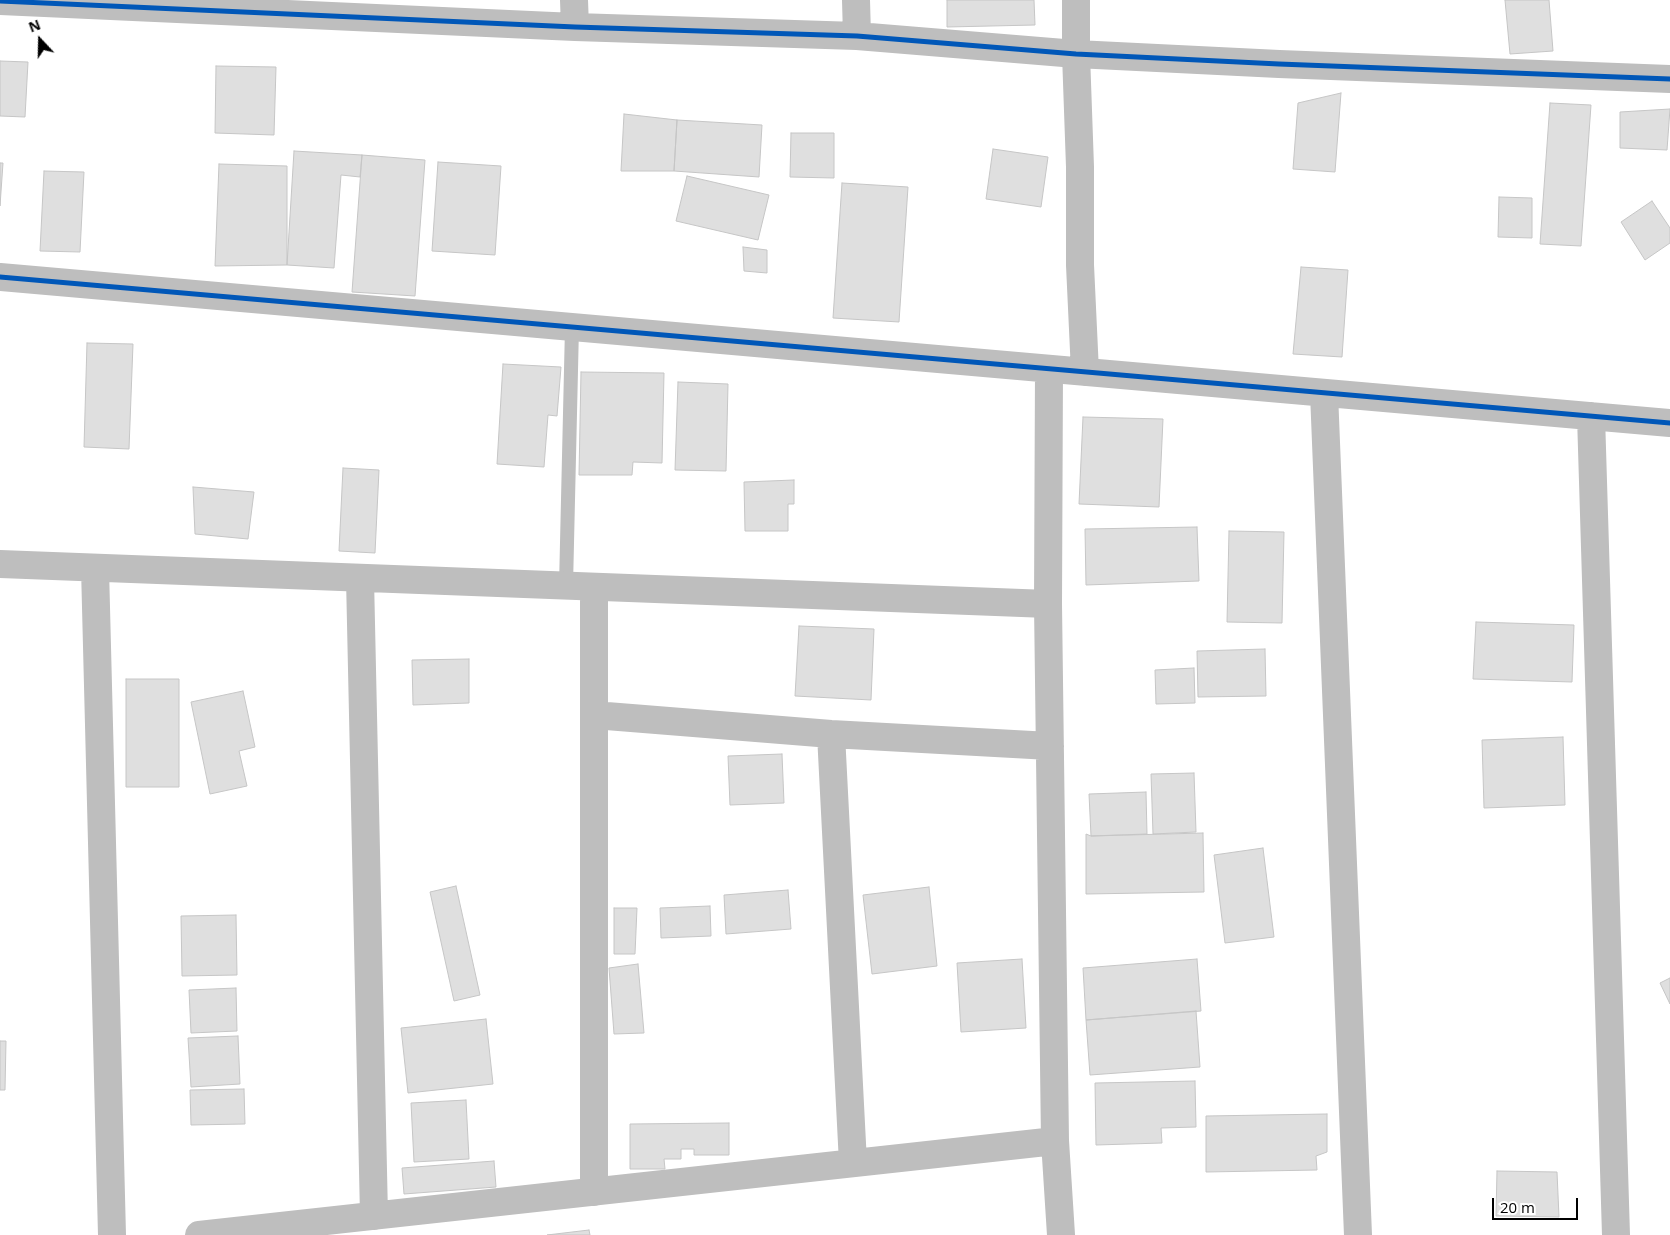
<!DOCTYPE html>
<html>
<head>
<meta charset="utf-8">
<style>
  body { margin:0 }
  #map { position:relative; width:1670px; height:1235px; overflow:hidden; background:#fff; font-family:"Open Sans",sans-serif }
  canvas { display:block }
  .north { position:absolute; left:15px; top:15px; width:50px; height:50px; -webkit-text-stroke:4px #fff; paint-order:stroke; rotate:339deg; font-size:14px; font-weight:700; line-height:20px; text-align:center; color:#000 }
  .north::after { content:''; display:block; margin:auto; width:18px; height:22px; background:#000; clip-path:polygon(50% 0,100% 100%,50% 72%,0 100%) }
  .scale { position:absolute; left:1492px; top:1198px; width:86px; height:22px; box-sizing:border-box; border:2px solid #000; border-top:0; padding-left:6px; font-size:15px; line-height:18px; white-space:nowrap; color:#000; -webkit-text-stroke:4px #fff; paint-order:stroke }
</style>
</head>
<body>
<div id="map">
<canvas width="1670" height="1235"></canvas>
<div class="north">N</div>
<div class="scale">20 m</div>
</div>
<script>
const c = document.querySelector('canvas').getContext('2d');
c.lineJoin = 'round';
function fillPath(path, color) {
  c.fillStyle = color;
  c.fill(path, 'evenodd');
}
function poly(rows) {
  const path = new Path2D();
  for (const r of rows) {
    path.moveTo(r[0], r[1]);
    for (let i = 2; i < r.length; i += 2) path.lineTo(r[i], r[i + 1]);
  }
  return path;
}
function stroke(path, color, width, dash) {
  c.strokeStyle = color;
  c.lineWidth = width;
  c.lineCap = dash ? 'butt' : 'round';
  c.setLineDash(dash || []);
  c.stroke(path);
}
const building = poly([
  [947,0,1034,0,1035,25,947,27,947,0],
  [1505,0,1549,0,1553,51,1510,54,1505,0],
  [0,61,28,62,25,117,0,116,0,61],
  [216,66,276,67,274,135,215,133,216,66],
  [1341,93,1335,172,1293,169,1298,103,1341,93],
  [1550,103,1591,105,1581,246,1540,244,1550,103],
  [1670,109,1667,150,1620,148,1620,112,1670,109],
  [624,114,677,120,674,171,621,171,624,114],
  [677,120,762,125,759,177,674,171,677,120],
  [791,133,834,133,834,178,790,177,791,133],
  [993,149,1048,157,1041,207,986,199,993,149],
  [294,151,362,155,360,177,341,175,334,268,287,265,294,151],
  [362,155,425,160,415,296,352,292,362,155],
  [438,162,501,166,495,255,432,251,438,162],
  [0,163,3,163,0,206,0,163],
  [219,164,287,166,287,265,215,266,219,164],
  [44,171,84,172,80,252,40,251,44,171],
  [687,176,769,195,758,240,676,221,687,176],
  [842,183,908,187,899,322,833,318,842,183],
  [1499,197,1532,198,1532,238,1498,237,1499,197],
  [1652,201,1670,228,1670,243,1645,260,1621,222,1652,201],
  [743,247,767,250,767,273,744,271,743,247],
  [1301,267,1348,270,1342,357,1293,354,1301,267],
  [87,343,133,344,129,449,84,447,87,343],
  [503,364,561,367,557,416,548,415,544,467,497,464,503,364],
  [581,372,664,373,662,463,633,462,632,475,579,475,581,372],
  [678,382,728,384,726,471,675,470,678,382],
  [1083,417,1163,419,1159,507,1079,504,1083,417],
  [343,468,379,470,375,553,339,551,343,468],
  [794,480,794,504,788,504,788,531,745,531,744,482,794,480],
  [193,487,254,492,248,539,195,534,193,487],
  [1197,527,1199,581,1086,585,1085,529,1197,527],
  [1229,531,1284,532,1282,623,1227,622,1229,531],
  [1476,622,1574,625,1572,682,1473,679,1476,622],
  [799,626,874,629,871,700,795,696,799,626],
  [1265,649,1266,696,1198,697,1197,651,1265,649],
  [469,659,469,703,413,705,412,660,469,659],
  [1194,668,1195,703,1156,704,1155,670,1194,668],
  [126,679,179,679,179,787,126,787,126,679],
  [243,691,255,747,239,751,247,786,210,794,191,702,243,691],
  [1563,737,1565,805,1484,808,1482,740,1563,737],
  [782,754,784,803,730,805,728,756,782,754],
  [1194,773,1196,832,1153,834,1151,774,1194,773],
  [1146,792,1147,834,1091,836,1089,794,1146,792],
  [1203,833,1204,892,1086,894,1086,834,1091,836,1203,833],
  [1263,848,1274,937,1225,943,1214,855,1263,848],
  [456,886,480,995,454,1001,430,892,456,886],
  [929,887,937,966,872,974,863,895,929,887],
  [788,890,791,929,726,934,724,895,788,890],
  [710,906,711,936,661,938,660,908,710,906],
  [614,908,637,908,635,954,614,954,614,908],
  [236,915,237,975,182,976,181,916,236,915],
  [1022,959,1026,1028,961,1032,957,963,1022,959],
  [1197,959,1201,1011,1086,1020,1083,968,1197,959],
  [638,964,644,1033,614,1034,609,968,638,964],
  [1670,978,1670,1004,1660,983,1670,978],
  [236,988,237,1031,191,1033,189,990,236,988],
  [1196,1011,1200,1067,1090,1075,1086,1020,1196,1011],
  [486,1019,493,1084,408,1093,401,1028,486,1019],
  [238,1036,240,1084,191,1087,188,1038,238,1036],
  [0,1041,6,1041,5,1090,0,1090,0,1041],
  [1195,1081,1196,1127,1161,1128,1162,1143,1096,1145,1095,1083,1195,1081],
  [244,1089,245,1124,191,1125,190,1090,244,1089],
  [466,1100,469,1159,414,1162,411,1103,466,1100],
  [1327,1114,1327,1152,1316,1156,1317,1170,1206,1172,1206,1116,1327,1114],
  [729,1123,729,1155,694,1155,694,1149,681,1149,681,1159,664,1159,665,1169,630,1169,630,1124,729,1123],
  [494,1161,496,1187,404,1194,402,1168,494,1161],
  [1497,1171,1557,1172,1559,1217,1496,1216,1497,1171],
  [589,1230,590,1235,547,1235,589,1230]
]);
fillPath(building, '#dfdfdf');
stroke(building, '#c6c6c6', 1);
stroke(poly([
  [566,586,572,327]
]), '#bebebe', 14);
stroke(poly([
  [574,0,575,27],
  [856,0,857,36],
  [1076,0,1076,54,1080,167,1080,265,1085,372],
  [0,1,575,27,857,36,1076,54,1279,64,1670,79],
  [0,277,1670,423],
  [1049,369,1048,604,1055,1141,1061,1235],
  [1324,393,1358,1235],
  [1591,416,1616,1235],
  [0,564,1048,604],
  [95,568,112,1235],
  [360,578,374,1216],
  [594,587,594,1192],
  [594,715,831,734,1050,746],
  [831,734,853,1163],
  [199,1235,1055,1141]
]), '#bebebe', 28);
stroke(poly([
  [0,1,575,27,857,36,1076,54,1279,64,1670,79],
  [0,277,1670,423]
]), '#0057b8', 5);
</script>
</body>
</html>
